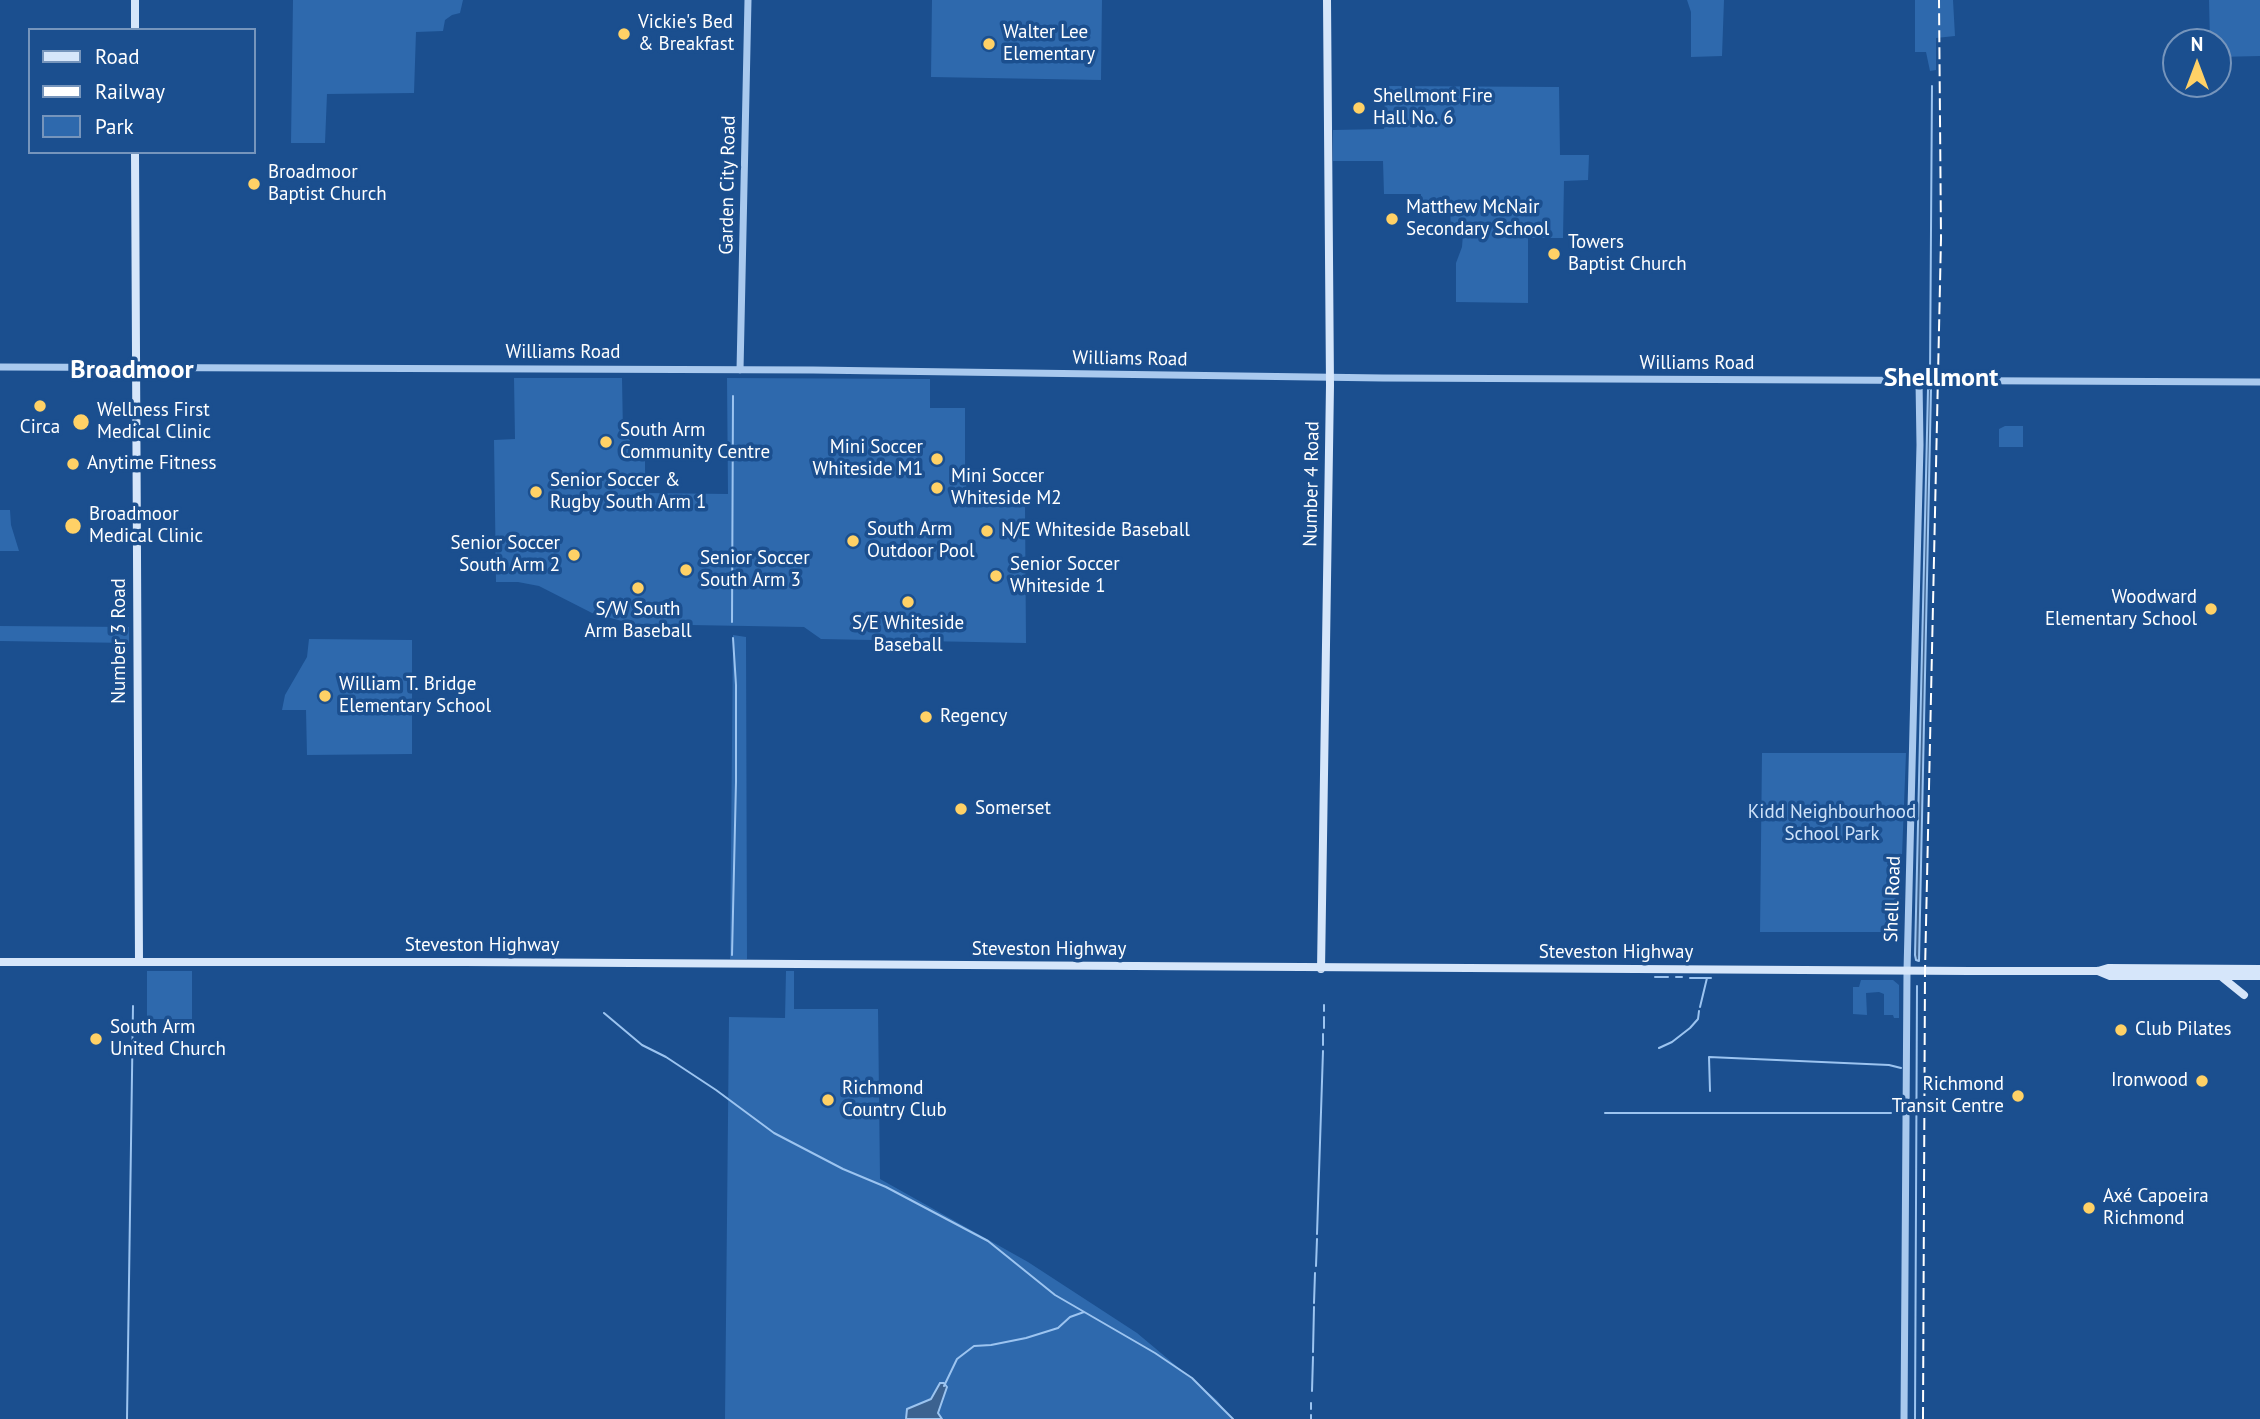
<!DOCTYPE html>
<html>
<head>
<meta charset="utf-8">
<style>
  body { margin:0 }
  #map { position:relative; width:2260px; height:1419px; overflow:hidden; background:#1b4f8f; font-family:"PT Sans",sans-serif }
  canvas { display:block }
  .legend { position:absolute; left:28px; top:28px; width:228px; height:126px; box-sizing:border-box; background:#1b4f8f; border:2px solid #7695bc; margin:0; padding:9px 12px; list-style:none; font-size:21px; color:#fff }
  .legend li { display:flex; align-items:center; gap:14px; height:35px }
  .legend b { width:35px; border:2px solid #7695bc }
  .north { position:absolute; left:2162px; top:28px; width:70px; height:70px; box-sizing:border-box; background:#1b4f8f; border:2px solid #7695bc; border-radius:50%; rotate:0deg; font-size:19px; font-weight:700; line-height:28px; text-align:center; color:#fff }
  .north::after { content:''; display:block; margin:auto; width:24px; height:32px; background:#ffd166; clip-path:polygon(50% 0,100% 100%,50% 72%,0 100%) }
</style>
</head>
<body>
<div id="map">
<canvas width="2260" height="1419"></canvas>
<ul class="legend">
<li><b style="height:9px;background:#d6e6fa"></b>Road</li>
<li><b style="height:9px;background:#fff"></b>Railway</li>
<li><b style="height:19px;background:#2e69ad"></b>Park</li>
</ul>
<div class="north">N</div>
</div>
<script>
const c = document.querySelector('canvas').getContext('2d');
c.lineJoin = 'round';
function fillPath(path, color) {
  c.fillStyle = color;
  c.fill(path, 'evenodd');
}
function poly(rows) {
  const path = new Path2D();
  for (const r of rows) {
    path.moveTo(r[0], r[1]);
    for (let i = 2; i < r.length; i += 2) path.lineTo(r[i], r[i + 1]);
  }
  return path;
}
function stroke(path, color, width, dash) {
  c.strokeStyle = color;
  c.lineWidth = width;
  c.lineCap = dash ? 'butt' : 'round';
  c.setLineDash(dash || []);
  c.stroke(path);
}
function drawText(font, color, halo, rows, align = 'center') {
  c.font = font + ' "PT Sans",sans-serif';
  c.lineWidth = 7;
  c.setLineDash([]);
  c.textBaseline = 'middle';
  c.strokeStyle = halo;
  c.fillStyle = color;
  for (const [text, x, y, turn = 0] of rows) {
    c.save();
    c.translate(x, y);
    c.rotate((+turn || 0) * Math.PI / 180);
    c.textAlign = isNaN(turn) ? turn : align;
    if (halo) c.strokeText(text, 0, 0);
    c.fillText(text, 0, 0);
    c.restore();
  }
}
fillPath(poly([
  [293,0,463,0,460,13,452,15,445,20,443,31,416,32,414,93,327,94,325,143,291,143],
  [932,0,1102,0,1101,80,931,77],
  [1687,0,1724,0,1722,56,1691,57,1691,12],
  [1915,0,1953,0,1955,36,1936,38,1936,70,1930,71,1926,52,1915,52],
  [2209,0,2260,0,2260,56,2218,57,2218,42,2210,42],
  [1385,86,1559,87,1560,155,1589,155,1588,180,1564,181,1563,238,1528,238,1528,303,1456,302,1456,263,1462,247,1463,234,1451,233,1450,204,1421,202,1421,194,1384,194,1383,161,1333,161,1333,130,1384,129],
  [514,378,622,378,623,433,645,457,645,493,728,494,727,378,930,379,930,408,965,408,965,481,970,501,978,505,1025,506,1026,643,821,639,804,627,633,624,592,613,539,586,518,582,496,582,494,440,515,439],
  [2005,426,2023,426,2023,447,1999,447,1999,429],
  [0,510,10,510,11,525,19,551,0,551],
  [0,626,129,627,129,643,0,641],
  [733,635,746,637,747,959,730,959],
  [309,639,412,640,412,754,307,755,306,710,282,710,285,695,307,657],
  [1762,753,1906,753,1899,932,1760,932],
  [147,971,192,971,192,1019,147,1019],
  [786,971,794,971,794,1009,878,1009,880,1179,1028,1262,1137,1333,1217,1400,1231,1419,725,1419,729,1017,785,1018],
  [1861,980,1893,980,1899,985,1899,1018,1894,1018,1893,1015,1884,1015,1884,994,1879,992,1866,993,1867,1015,1853,1014,1853,987,1859,987]
]), '#2e69ad');
const water = poly([
  [1928,389,1931,389,1919,961,1916,960,1915,955,1928,389],
  [940,1383,944,1383,947,1387,938,1413,942,1419,906,1419,907,1409,931,1399,940,1383]
]);
fillPath(water, '#3c6290');
stroke(water, '#9cc4f0', 2);
stroke(poly([
  [1930,374,1932,86],
  [732,622,733,396],
  [732,955,736,782,736,685,733,638],
  [1655,977,1668,977],
  [1676,977,1682,977],
  [1690,978,1711,978],
  [1700,1007,1707,978],
  [1324,1011,1324,1005],
  [604,1013,642,1045,666,1057,716,1090,774,1133,843,1169,886,1187,988,1241,1055,1295,1155,1353,1192,1378,1233,1419],
  [1324,1028,1324,1017],
  [1323,1045,1323,1034],
  [1659,1048,1672,1042,1690,1028,1698,1019,1699,1011],
  [1710,1091,1709,1057,1889,1065,1901,1068],
  [1605,1113,1891,1113],
  [1317,1234,1323,1051],
  [1316,1266,1317,1239],
  [1314,1303,1315,1273],
  [1313,1352,1314,1307],
  [944,1386,957,1359,974,1346,991,1345,1026,1338,1058,1328,1070,1317,1084,1312],
  [1312,1391,1313,1357],
  [1311,1409,1311,1403],
  [127,1419,133,1006],
  [1311,1419,1311,1415],
  [1915,1419,1917,986]
]), '#9cc4f0', 2);
stroke(poly([
  [0,367,813,370,1383,378,2260,382],
  [740,370,748,0],
  [1904,1419,1907,971,1920,445,1919,381]
]), '#a9c9ee', 7);
stroke(poly([
  [135,0,135,30],
  [135,152,139,961],
  [0,962,465,962,1970,971,2098,971,2108,968,2260,969],
  [1321,969,1330,385,1327,0],
  [2098,971,2110,976,2260,976],
  [2223,978,2244,995]
]), '#d6e6fa', 8);
stroke(poly([
  [1923,1419,1925,971,1941,238,1939,0]
]), '#fff', 2, [12, 5]);
for (const [x, y, r, color] of [
  [624,34,7,"#ffd166"],
  [989,44,7,"#ffd166"],
  [1359,108,7,"#ffd166"],
  [254,184,7,"#ffd166"],
  [1392,219,7,"#ffd166"],
  [1554,254,7,"#ffd166"],
  [40,406,7,"#ffd166"],
  [81,422,9,"#ffd166"],
  [606,442,7,"#ffd166"],
  [937,459,7,"#ffd166"],
  [73,464,7,"#ffd166"],
  [937,488,7,"#ffd166"],
  [536,492,7,"#ffd166"],
  [73,526,9,"#ffd166"],
  [987,531,7,"#ffd166"],
  [853,541,7,"#ffd166"],
  [574,555,7,"#ffd166"],
  [686,570,7,"#ffd166"],
  [996,576,7,"#ffd166"],
  [638,588,7,"#ffd166"],
  [908,602,7,"#ffd166"],
  [2211,609,7,"#ffd166"],
  [325,696,7,"#ffd166"],
  [926,717,7,"#ffd166"],
  [961,809,7,"#ffd166"],
  [2121,1030,7,"#ffd166"],
  [96,1039,7,"#ffd166"],
  [2202,1081,7,"#ffd166"],
  [2018,1096,7,"#ffd166"],
  [828,1100,7,"#ffd166"],
  [2089,1208,7,"#ffd166"]
]) {
  const dot = new Path2D();
  dot.arc(x, y, r, 0, 2 * Math.PI);
  c.fillStyle = color;
  c.fill(dot);
  stroke(dot, '#1b4f8f', 2.5);
}
drawText('19px', '#fff', '#1b4f8f', [
  ["Vickie's Bed",638,23],
  ["& Breakfast",638,45],
  ["Walter Lee",1003,33],
  ["Elementary",1003,55],
  ["Shellmont Fire",1373,97],
  ["Hall No. 6",1373,119],
  ["Broadmoor",268,173],
  ["Baptist Church",268,195],
  ["Matthew McNair",1406,208],
  ["Secondary School",1406,230],
  ["Towers",1568,243],
  ["Baptist Church",1568,265],
  ["Wellness First",97,411],
  ["Medical Clinic",97,433],
  ["Circa",40,428,"center"],
  ["South Arm",620,431],
  ["Community Centre",620,453],
  ["Mini Soccer",923,448,"right"],
  ["Whiteside M1",923,470,"right"],
  ["Anytime Fitness",87,464],
  ["Mini Soccer",951,477],
  ["Whiteside M2",951,499],
  ["Senior Soccer &",550,481],
  ["Rugby South Arm 1",550,503],
  ["Broadmoor",89,515],
  ["Medical Clinic",89,537],
  ["South Arm",867,530],
  ["Outdoor Pool",867,552],
  ["N/E Whiteside Baseball",1001,531],
  ["Senior Soccer",560,544,"right"],
  ["South Arm 2",560,566,"right"],
  ["Senior Soccer",700,559],
  ["South Arm 3",700,581],
  ["Senior Soccer",1010,565],
  ["Whiteside 1",1010,587],
  ["Woodward",2197,598,"right"],
  ["Elementary School",2197,620,"right"],
  ["S/W South",638,610,"center"],
  ["Arm Baseball",638,632,"center"],
  ["S/E Whiteside",908,624,"center"],
  ["Baseball",908,646,"center"],
  ["William T. Bridge",339,685],
  ["Elementary School",339,707],
  ["Regency",940,717],
  ["Somerset",975,809],
  ["South Arm",110,1028],
  ["United Church",110,1050],
  ["Club Pilates",2135,1030],
  ["Ironwood",2188,1081,"right"],
  ["Richmond",2004,1085,"right"],
  ["Transit Centre",2004,1107,"right"],
  ["Richmond",842,1089],
  ["Country Club",842,1111],
  ["Axé Capoeira",2103,1197],
  ["Richmond",2103,1219]
], 'left');
drawText('19px', '#fff', '#1b4f8f', [
  ["Garden City Road",728,185,-89],
  ["Williams Road",563,353],
  ["Williams Road",1130,359,1],
  ["Williams Road",1697,364],
  ["Number 4 Road",1312,484,-89],
  ["Number 3 Road",120,641,-90],
  ["Shell Road",1893,899,-88],
  ["Steveston Highway",482,946],
  ["Steveston Highway",1049,950],
  ["Steveston Highway",1616,953]
]);
drawText('19px', '#cfe3fa', '#1b4f8f', [
  ["Kidd Neighbourhood",1832,813],
  ["School Park",1832,835]
]);
drawText('bold 26px', '#fff', '#1b4f8f', [
  ["Broadmoor",132,371],
  ["Shellmont",1941,379]
]);
</script>
</body>
</html>
